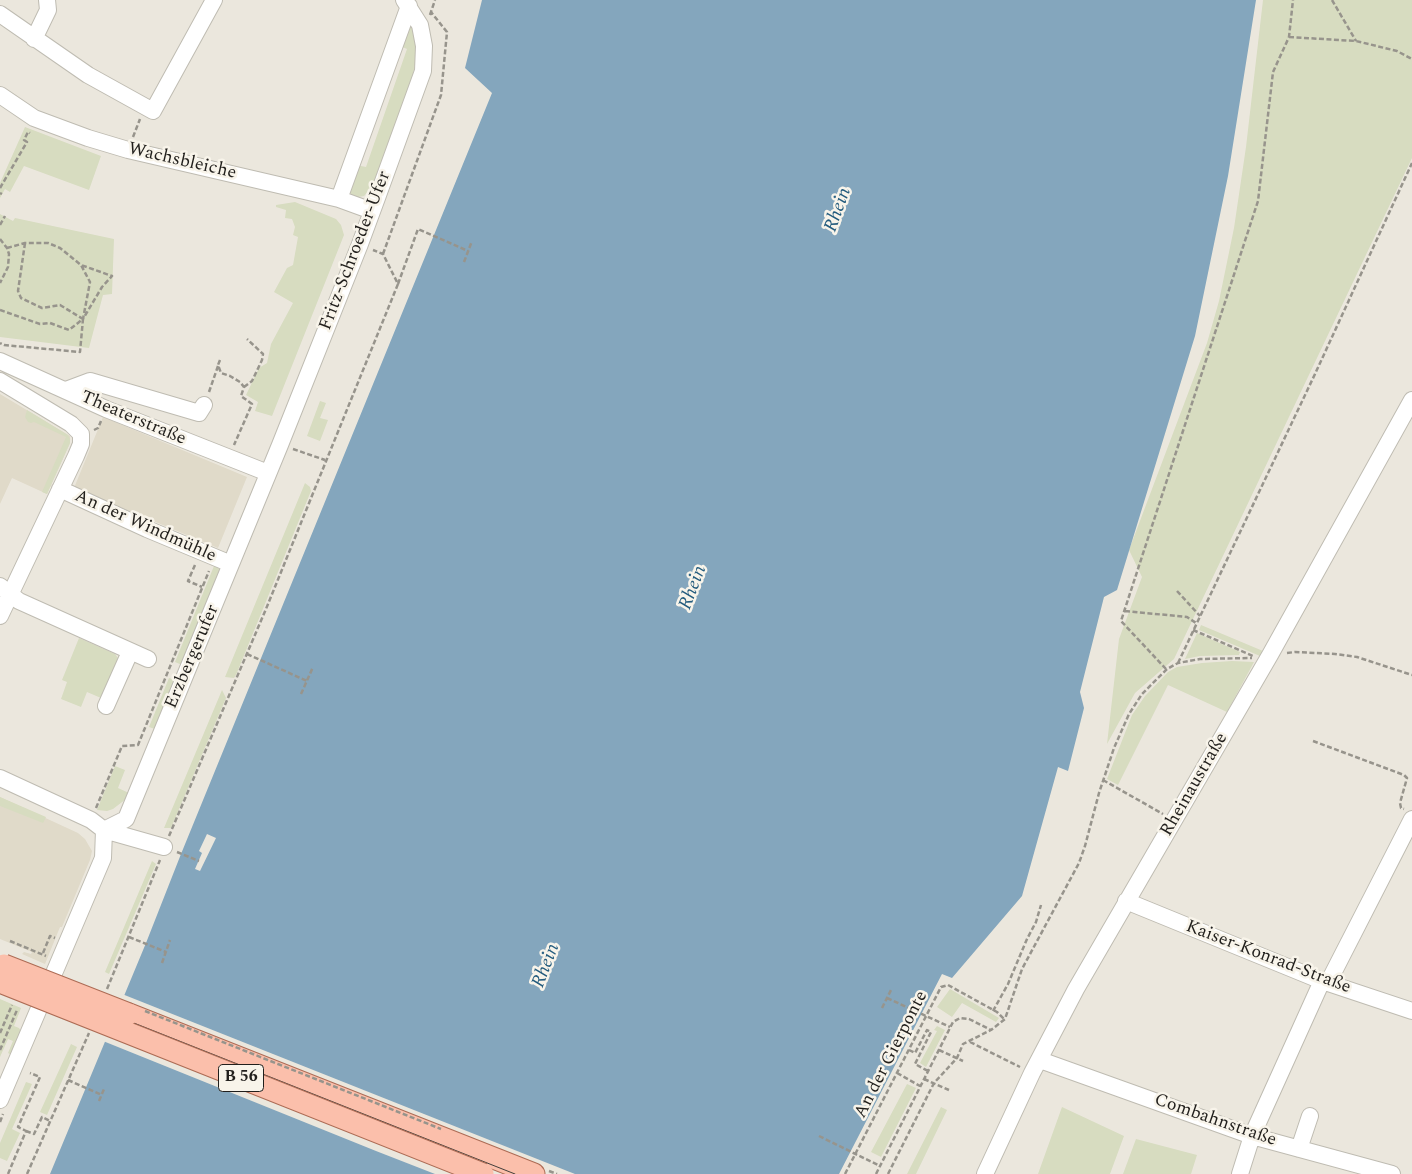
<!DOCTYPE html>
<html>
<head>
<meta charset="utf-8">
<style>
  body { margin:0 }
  canvas { display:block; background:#ebe7dd }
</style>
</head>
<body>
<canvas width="1412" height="1174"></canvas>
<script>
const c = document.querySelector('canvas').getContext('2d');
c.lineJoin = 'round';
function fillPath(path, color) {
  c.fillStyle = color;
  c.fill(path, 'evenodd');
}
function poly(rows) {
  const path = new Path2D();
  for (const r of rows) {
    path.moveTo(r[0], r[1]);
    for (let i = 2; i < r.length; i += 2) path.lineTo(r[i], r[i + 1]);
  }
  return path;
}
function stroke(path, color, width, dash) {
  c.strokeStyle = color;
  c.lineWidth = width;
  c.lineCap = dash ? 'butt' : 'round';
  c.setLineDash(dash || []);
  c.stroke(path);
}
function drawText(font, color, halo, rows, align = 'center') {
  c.font = font + ' Spectral,serif';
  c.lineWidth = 5;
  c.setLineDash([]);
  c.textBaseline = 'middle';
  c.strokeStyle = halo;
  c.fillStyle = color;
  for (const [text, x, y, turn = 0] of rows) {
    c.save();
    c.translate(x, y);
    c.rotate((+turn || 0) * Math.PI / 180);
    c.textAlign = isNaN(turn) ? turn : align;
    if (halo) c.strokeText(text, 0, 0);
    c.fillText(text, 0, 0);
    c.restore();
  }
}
fillPath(poly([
  [0,394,70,436,70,443,47,494,12,478,0,504],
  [103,417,247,477,218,548,74,488],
  [0,797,78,833,85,839,92,851,90,860,62,927,60,927,45,964,22,954,24,952,31,954,32,952,0,939]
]), '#e0dac9');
fillPath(poly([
  [1263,0,1412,0,1412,158,1174,659,1135,693,1107,744,1119,639,1142,577,1129,550,1207,343,1219,301,1234,228,1246,147],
  [411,20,416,42,416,59,413,75,374,185,364,196,358,197,352,196,350,193,356,165,366,167,407,49,398,45],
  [25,127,101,156,89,190,24,166,10,192,5,189,0,198,0,183],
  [295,202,336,219,341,225,344,235,272,416,255,411,258,402,246,395,259,368,267,363,271,344,293,303,274,292,287,268,293,265,298,237,293,235,295,227,292,219,285,218,286,210,276,207,276,205],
  [0,214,13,221,15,218,114,239,112,294,103,295,89,348,0,337],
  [320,401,326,403,320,418,328,420,320,441,307,436],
  [27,410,68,435,70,439,70,443,47,494,42,492,66,437,34,422,31,423,28,422,25,417],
  [305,483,310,487,311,491,236,675,234,678,225,677],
  [214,566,220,569,182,665,175,662],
  [1201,625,1263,651,1260,656,1199,630],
  [1197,633,1240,652,1239,655,1200,656,1185,659],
  [79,638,115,654,118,658,101,698,87,692,81,707,61,699,67,682,62,680],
  [1232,661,1254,662,1227,712,1168,685,1118,785,1107,779,1132,715,1145,696,1168,672,1177,667,1202,663],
  [169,678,175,680,155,729,149,727],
  [222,690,226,698,171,828,164,828],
  [115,766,125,770,118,788,129,793,126,799,113,809,107,811,97,810],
  [0,797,46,817,43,823,0,806],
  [152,861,156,864,109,974,105,972],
  [950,989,999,1018,996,1022,962,1003,952,1017,937,1007],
  [0,999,21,1008,14,1026,19,1028,21,1031,11,1055,8,1053,13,1041,8,1039,0,1057],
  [937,1026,945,1030,926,1067,920,1063,937,1031,934,1030],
  [71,1044,77,1047,47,1115,40,1112],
  [26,1082,32,1084,12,1129,20,1133,7,1161,0,1158,0,1143],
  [907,1084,916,1088,881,1157,871,1152],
  [941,1107,947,1110,916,1174,907,1174],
  [1062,1107,1124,1136,1110,1174,1038,1174],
  [1136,1139,1197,1155,1191,1174,1123,1174]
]), '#d7dcc0');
fillPath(poly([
  [482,0,1256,0,1228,176,1195,336,1117,590,1104,597,1080,692,1084,708,1068,771,1058,767,1022,896,952,978,942,974,839,1174,50,1174,146,943,181,854,492,93,465,68]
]), '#84a6bd');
fillPath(poly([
  [207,834,216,838,200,871,195,869,202,853,199,851],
  [122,994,575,1174,435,1174,376,1151,103,1041]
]), '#ebe7dd');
const minor = poly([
  [0,14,88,75,153,111,214,0],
  [34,39,48,10,47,0],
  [0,95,34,118,88,138,128,150,339,199,372,211],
  [339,199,409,6],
  [0,361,106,409,268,473],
  [0,381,71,424,81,434,81,444,76,456,0,616],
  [66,390,90,381,199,413,204,405],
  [60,489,147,529,231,564],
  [0,586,19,601,148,659],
  [106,706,130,652],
  [0,778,91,820,104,830,164,847],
  [104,830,126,819,280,445,360,244,377,198,423,71,424,46,420,25,404,0],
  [1126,901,1322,981,1412,1011],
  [1328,983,1412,819],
  [1040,1060,1252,1136,1392,1174],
  [0,1100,103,858,104,830],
  [1299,1149,1310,1116],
  [985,1174,1032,1073,1076,989,1270,655,1412,400],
  [1240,1174,1252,1136,1322,981]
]);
const major = poly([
  [129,1014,534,1174]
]);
stroke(minor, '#bfbcb2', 18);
stroke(major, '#ad6c55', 23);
stroke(poly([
  [1332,0,1356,41],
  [430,15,435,0],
  [1289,37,1356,41,1397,51,1412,59],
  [133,137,140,119],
  [0,188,27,142,24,140,28,132,30,133],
  [0,193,2,194],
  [0,225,5,216],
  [0,239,7,248,9,254,8,267,0,283],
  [25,243,18,291,21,298,42,308,60,305,83,319],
  [7,248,25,243,48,243,60,248,81,265,90,282,83,319,102,287,112,276,81,265],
  [383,254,441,95,447,32,431,12],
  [464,262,472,241],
  [398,284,418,229,468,251],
  [0,310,40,324,50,323,69,330,83,319,80,352,4,345,0,343],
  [220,360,218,365,221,373,230,376,240,382,244,387,241,396,252,404,234,445],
  [244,387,252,381,262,360,263,354,247,339],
  [209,392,218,366],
  [94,430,98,428,101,421],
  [293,449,325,460],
  [195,565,188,581,202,587],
  [1177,591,1200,616],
  [1125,611,1187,617,1196,623],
  [1193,630,1253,656],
  [1287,653,1295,652,1335,654,1357,657,1412,675],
  [247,654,307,681],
  [1178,663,1315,374,1412,163],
  [1166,669,1121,621,1258,201,1273,72,1289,37,1293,0],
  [301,694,313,667],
  [1313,741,1404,775,1407,778,1400,803,1401,808,1404,809],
  [1103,780,1163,814],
  [96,808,122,746,138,745,209,571],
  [169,836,266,609,398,284,383,254,373,250],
  [177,852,199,861],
  [129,937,166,952],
  [10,941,46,956],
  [43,953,50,936,55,938],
  [162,963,170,940],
  [107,989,160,860],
  [887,998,950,1027],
  [882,1008,891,990],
  [993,1011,1008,984,1027,939,1036,922,1041,905],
  [0,1033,12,1005],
  [970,1042,1020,1067],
  [0,1050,17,1010],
  [909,1050,915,1053,927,1030,931,1032,915,1064,928,1071],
  [939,1050,963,1061],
  [897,1073,920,1086],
  [924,1079,949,1090],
  [68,1080,102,1095],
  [99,1101,104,1089],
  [0,1122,3,1114],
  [26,1131,34,1134,42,1117,50,1121],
  [819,1136,880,1166],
  [549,1171,557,1174],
  [8,1174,26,1131,18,1127,40,1077,30,1073],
  [27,1174,89,1033],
  [845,1174,941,987,948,985,997,1012,1004,1019],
  [876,1174,953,1022,960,1018,969,1019,991,1030],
  [888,1174,934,1083,957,1058,963,1044,991,1030,1005,1019,1022,969,1079,863,1085,846,1099,793,1114,748,1129,714,1142,694,1167,669,1178,663,1200,659,1252,658]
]), '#97948c', 2.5, [5, 2.5]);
stroke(minor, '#fff', 16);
stroke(major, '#fbbfab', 21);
stroke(poly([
  [0,970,515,1174]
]), '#423f3b', 1);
const majorBridge = poly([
  [4,965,129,1014],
  [0,982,483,1174]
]);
stroke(majorBridge, '#ad6c55', 23, []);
stroke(poly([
  [145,1011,441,1129]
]), '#97948c', 2.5, [5, 2.5]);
stroke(majorBridge, '#fbbfab', 21);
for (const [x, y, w] of [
  [241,1078,45]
]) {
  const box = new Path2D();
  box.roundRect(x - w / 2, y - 13.5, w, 27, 4);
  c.fillStyle = '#f8f4ea';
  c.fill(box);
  stroke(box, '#211f1c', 1);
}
drawText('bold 16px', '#211f1c', null, [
  ["B 56",241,1078]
]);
drawText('18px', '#211f1c', '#f8f4ea', [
  ["Wachsbleiche",182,162,13],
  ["Fritz-Schroeder-Ufer",356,251,-69],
  ["Theaterstraße",133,419,23],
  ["An der Windmühle",145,527,24],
  ["Erzbergerufer",193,657,-67],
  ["Rheinaustraße",1195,785,-60],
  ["Kaiser-Konrad-Straße",1268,958,21],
  ["An der Gierponte",892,1055,-63],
  ["Combahnstraße",1215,1121,19]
]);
drawText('italic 19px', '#245c7e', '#f8f4ea', [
  ["Rhein",839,210,-70],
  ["Rhein",694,588,-69],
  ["Rhein",547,966,-69]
]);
</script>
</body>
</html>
